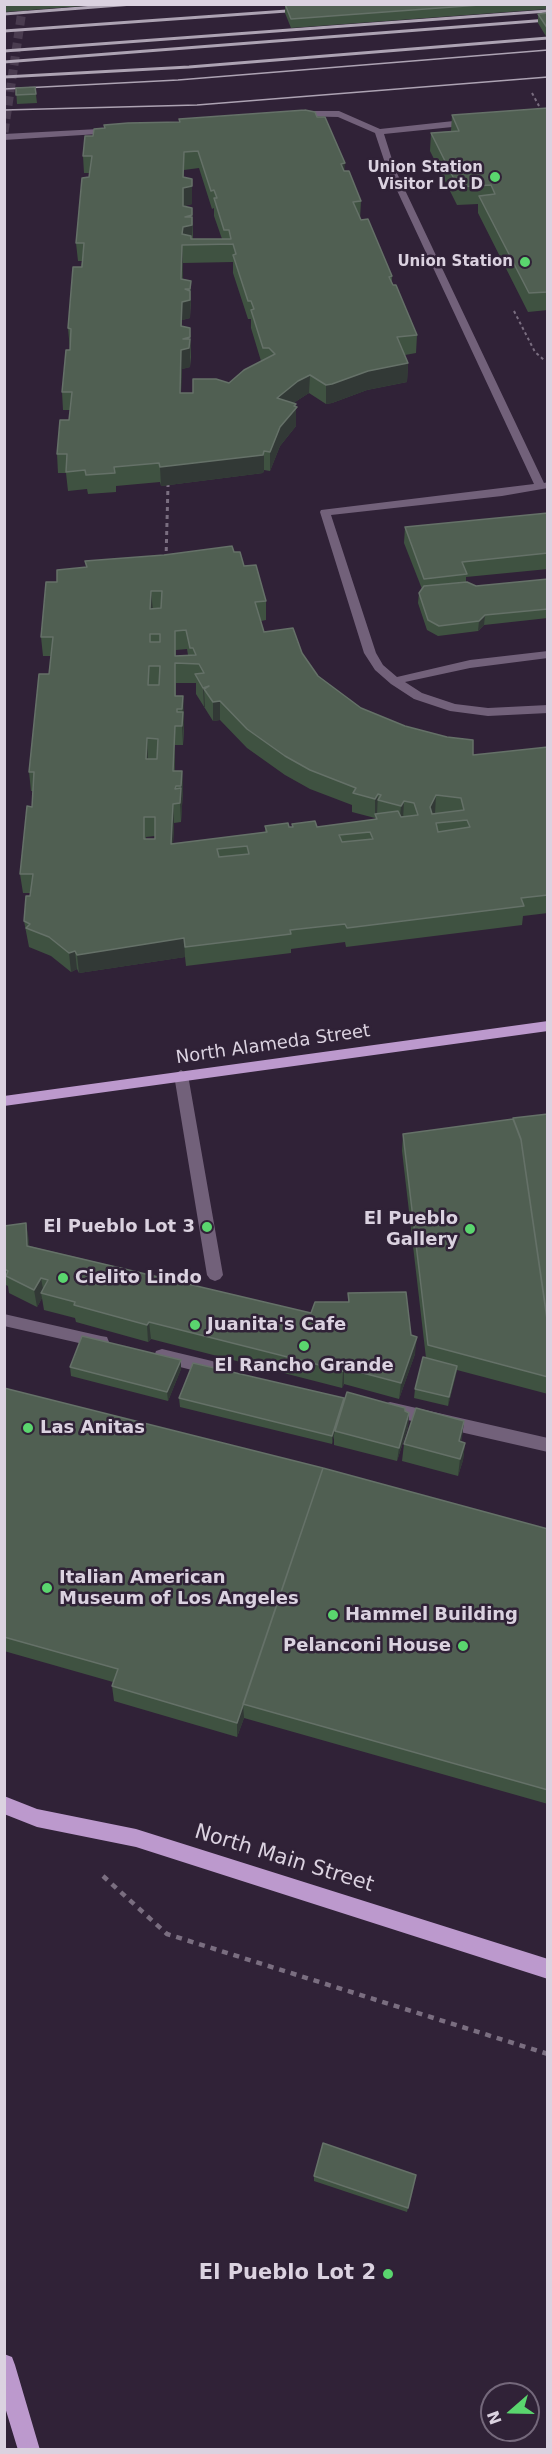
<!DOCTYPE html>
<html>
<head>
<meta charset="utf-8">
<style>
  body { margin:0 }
  #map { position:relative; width:552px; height:2454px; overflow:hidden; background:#302237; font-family:"DejaVu Sans",sans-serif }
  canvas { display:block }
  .frame { position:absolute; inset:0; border:6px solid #dbd2e0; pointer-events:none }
  .north { position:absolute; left:480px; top:2382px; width:60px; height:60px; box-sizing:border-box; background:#302237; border:2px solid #74687b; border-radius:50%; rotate:250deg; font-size:16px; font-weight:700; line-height:24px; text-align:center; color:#dbd2e0 }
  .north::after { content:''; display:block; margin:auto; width:21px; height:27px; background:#5ad56e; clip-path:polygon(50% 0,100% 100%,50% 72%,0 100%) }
</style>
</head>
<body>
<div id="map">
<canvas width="552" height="2454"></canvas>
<div class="frame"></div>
<div class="north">N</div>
</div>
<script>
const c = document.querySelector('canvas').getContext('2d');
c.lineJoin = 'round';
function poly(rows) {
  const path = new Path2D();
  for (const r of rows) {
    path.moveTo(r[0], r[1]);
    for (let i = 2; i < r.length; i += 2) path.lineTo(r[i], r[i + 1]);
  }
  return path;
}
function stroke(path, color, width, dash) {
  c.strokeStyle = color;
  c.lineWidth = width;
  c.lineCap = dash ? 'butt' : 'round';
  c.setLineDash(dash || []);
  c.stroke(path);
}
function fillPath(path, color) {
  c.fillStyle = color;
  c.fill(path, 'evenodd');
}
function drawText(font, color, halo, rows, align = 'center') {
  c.font = font + ' "DejaVu Sans",sans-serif';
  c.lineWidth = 5;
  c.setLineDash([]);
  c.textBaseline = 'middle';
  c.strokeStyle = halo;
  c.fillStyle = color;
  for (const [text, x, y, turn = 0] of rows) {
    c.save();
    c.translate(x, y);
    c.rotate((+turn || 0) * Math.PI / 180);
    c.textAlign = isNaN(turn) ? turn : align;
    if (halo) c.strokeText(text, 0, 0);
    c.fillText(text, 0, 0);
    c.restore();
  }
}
stroke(poly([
  [4,132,23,4]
]), '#4a3c50', 9, [9, 4.5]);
stroke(poly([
  [532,93,539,106],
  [514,311,535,352,544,360]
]), '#7a6e80', 2, [3, 3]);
stroke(poly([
  [166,559,168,485]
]), '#7a6e80', 3, [4, 4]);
stroke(poly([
  [103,1876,167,1934,548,2054]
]), '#7a6e80', 4.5, [6, 6]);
fillPath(poly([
  [297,111,339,111,380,129,472,119,476,122,472,125,384,134,395,169,544,483,548,482,548,488,502,496,331,515,376,653,383,665,397,677,470,660,548,651,548,658,470,668,405,682,422,693,455,704,488,708,548,705,548,713,488,716,450,711,414,699,391,684,375,670,364,653,320,512,321,510,534,484,387,169,375,133,338,117,294,116,294,112,297,111],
  [117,128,118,130,114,133,4,140,4,134,117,128],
  [181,1070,188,1075,223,1275,220,1279,215,1281,210,1279,207,1275,174,1075,181,1070],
  [4,1314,101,1336,107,1337,109,1342,107,1347,101,1348,4,1326,4,1314],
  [162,1349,212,1361,218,1363,220,1368,218,1373,212,1375,156,1361,154,1356,156,1351,162,1349],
  [390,1402,548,1438,548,1452,390,1416,384,1414,382,1409,384,1404,390,1402]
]), '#72617a');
fillPath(poly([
  [548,1021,548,1031,4,1106,4,1096,548,1021],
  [4,1796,37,1809,136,1829,548,1959,548,1979,136,1847,37,1827,4,1814,4,1796],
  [4,2354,12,2357,15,2365,40,2450,18,2450,4,2404,4,2354]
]), '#bc99cd');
stroke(poly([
  [4,89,178,80,548,50],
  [4,110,197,105,548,77]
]), '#ada3b3', 1.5);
stroke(poly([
  [4,14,133,4],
  [4,31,301,10],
  [4,51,548,11],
  [4,62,548,20],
  [4,77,189,67,548,38]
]), '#ada3b3', 3);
fillPath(poly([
  [4,4,110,4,4,12],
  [285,4,548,4,548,9,291,28,285,13],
  [548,13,548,38,547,38,538,23,538,14],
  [35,87,37,103,17,104,16,88],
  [548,108,548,310,528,312,478,213,478,204,457,205,430,151,431,133,451,131,452,115],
  [179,119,345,171,361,201,360,219,392,276,392,284,417,335,416,353,405,355,408,363,407,382,367,390,332,403,326,404,309,393,298,400,294,403,296,404,296,426,280,446,270,471,264,470,263,473,161,486,160,482,116,486,116,492,88,494,87,489,68,491,66,473,58,473,57,454,69,420,70,410,63,410,62,392,70,350,68,328,82,261,78,261,76,243,90,173,84,173,83,156,93,136,104,128,104,125,179,122],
  [199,168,212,209,214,208,214,216,222,239,193,239,192,208,184,206,192,204,184,177,184,170],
  [233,262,233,273,248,319,251,319,251,328,261,361,229,383,193,393,181,393,182,369,190,367,191,357,190,328,182,326,182,320,190,318,191,299,191,281,183,279,183,263],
  [548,513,548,569,466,577,466,582,476,586,548,579,548,618,484,625,478,631,438,636,427,630,418,603,419,593,422,589,404,543,405,527],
  [234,552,266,601,266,620,261,621,264,632,302,653,318,676,361,708,473,755,548,747,548,913,523,916,522,925,346,947,345,942,291,949,291,953,186,966,185,957,79,973,77,969,71,972,51,956,29,947,24,921,31,893,23,893,20,874,32,807,33,791,31,791,29,772,49,674,51,656,43,656,41,637,57,582,86,567,85,561],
  [187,649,188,655,176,656,176,650],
  [176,683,196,683,196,694,213,721,220,720,247,748,285,775,310,789,352,805,352,812,375,818,375,819,317,827,292,824,292,827,265,826,265,832,173,844,174,823,181,822,183,790,182,771,175,771,175,745,183,745,184,731,183,696,176,696],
  [155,836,155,839,146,839,146,837],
  [548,1114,548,1394,457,1370,448,1406,414,1398,415,1389,426,1358,402,1151,403,1134],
  [26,1223,29,1246,311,1313,348,1302,348,1293,411,1335,415,1354,399,1399,344,1384,342,1388,151,1339,148,1342,76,1322,75,1318,44,1310,42,1298,37,1307,9,1293,8,1286,4,1284,4,1226],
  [181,1360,181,1369,168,1401,71,1376,70,1367],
  [4,1388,323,1468,548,1529,548,1804,244,1718,237,1737,114,1701,112,1686,113,1682,4,1651],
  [179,1398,344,1398,343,1405,409,1413,408,1427,397,1461,334,1445,334,1435,332,1444,180,1407],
  [464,1421,461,1442,465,1443,463,1460,458,1476,402,1461,404,1444],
  [416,2175,407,2212,314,2181,314,2176]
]), '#3f5241');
fillPath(poly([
  [184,152,184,187,192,186,192,204,184,206,183,224],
  [345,163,344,181,341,164],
  [192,208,192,243,183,245,183,227,185,217],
  [182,245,183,263,182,297,181,279],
  [191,281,191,299,190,308,190,289],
  [190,291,190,318,182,320,182,345,182,302],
  [190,328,190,367,182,369,180,412,180,393,181,350,183,339],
  [408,363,407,382,367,390,332,403,326,404,326,385,368,371],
  [310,375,309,393,298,400,277,417,277,398,298,381],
  [296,404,296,426,280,446,270,471,270,452,280,427,294,406],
  [264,451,264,470,263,473,161,486,160,467],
  [151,591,153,610,150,609],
  [485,615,484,625,478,631,479,621],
  [209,686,204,689,205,707,204,707,203,688],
  [183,696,184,715,183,745,182,726],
  [220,701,220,720,213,721,213,702],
  [175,726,175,745,174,790,173,771],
  [147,738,148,758,148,778,146,759],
  [182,771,183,790,182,805,181,786],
  [181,788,182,807,181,822,180,803],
  [378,794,377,814,375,814,375,818,375,799],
  [436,795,435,814,428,827,430,807],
  [404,801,403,820,399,825,401,806],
  [173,804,174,823,172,863,171,844],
  [184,938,185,957,79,973,77,955],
  [75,951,77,969,71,972,69,953],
  [26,1223,29,1240,30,1263,27,1246],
  [41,1278,44,1294,41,1293,42,1298,37,1307,34,1290],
  [149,1322,151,1339,148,1342,147,1325],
  [417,1337,415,1354,399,1399,401,1383],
  [181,1360,181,1369,168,1401,167,1392],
  [457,1366,456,1375,448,1406,449,1397],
  [344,1368,344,1384,342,1388,343,1371],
  [344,1398,343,1407,335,1431,334,1435,332,1444,332,1436],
  [409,1413,408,1427,397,1461,399,1448],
  [464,1421,462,1438,456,1458,459,1441],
  [465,1443,463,1460,458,1476,460,1459],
  [323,1468,243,1704,244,1718,237,1737,237,1723]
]), '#323936');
const building = poly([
  [285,4,493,4,291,19,285,4],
  [548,13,548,29,538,14,548,13],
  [35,87,36,94,16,95,16,88,35,87],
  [548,108,548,292,529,293,479,196,495,194,491,185,458,187,431,133,459,131,452,115,548,108],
  [305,110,315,112,317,117,325,117,345,163,341,164,344,171,349,171,361,201,353,202,361,220,368,219,392,276,389,277,393,285,396,285,417,335,397,337,408,363,368,371,332,384,326,385,310,375,298,381,277,398,296,404,294,406,297,407,280,427,270,452,264,451,263,455,160,467,159,463,114,467,115,473,86,475,85,470,66,472,67,454,57,454,60,420,69,420,72,392,62,392,66,350,70,350,71,329,68,328,73,267,82,267,84,243,76,243,82,178,89,177,92,156,83,156,85,136,93,136,94,129,105,128,104,125,128,123,180,122,179,119,305,110],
  [198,151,211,191,214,190,217,198,214,198,224,230,229,230,231,239,191,239,191,236,182,234,183,227,192,225,192,217,185,217,192,215,192,208,183,206,183,188,192,186,192,179,183,177,184,152,198,151],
  [233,244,236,254,233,255,248,301,251,301,254,309,251,310,263,348,269,348,275,354,244,370,229,383,216,379,193,379,193,393,180,393,181,350,189,348,190,339,183,339,190,337,190,328,181,326,182,302,190,300,190,291,185,289,190,289,191,281,181,279,182,245,233,244],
  [548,513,548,553,462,562,467,574,424,579,405,527,548,513],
  [232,546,234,552,240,552,244,566,256,565,266,601,255,602,264,632,293,628,302,653,318,676,361,708,405,726,447,737,473,740,473,755,548,747,548,895,521,898,524,906,347,928,345,924,290,930,291,934,185,947,184,938,77,955,75,951,69,953,49,937,26,928,30,924,24,921,26,896,30,896,33,874,20,874,27,806,32,807,34,772,29,772,39,674,49,674,53,637,41,637,46,582,57,582,57,570,87,567,85,561,164,555,232,546],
  [151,591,162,591,161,608,150,609,151,591],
  [186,630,190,648,193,648,196,655,175,656,175,631,186,630],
  [150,634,160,634,160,642,150,642,150,634],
  [175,663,199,664,204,673,195,674,203,688,209,686,204,689,213,702,220,701,247,729,285,756,310,770,356,788,353,793,375,799,378,794,381,795,378,800,401,806,404,801,414,803,418,815,401,817,398,811,375,814,377,819,317,827,315,821,292,824,293,827,289,827,288,823,265,826,267,832,171,844,173,804,180,803,181,788,175,789,176,786,181,786,182,771,173,771,175,726,182,726,183,712,177,712,177,709,182,709,183,696,175,696,175,663],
  [149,666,160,666,159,685,148,685,149,666],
  [147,738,158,739,157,759,146,759,147,738],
  [436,795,461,798,464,810,432,814,430,807,436,795],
  [144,817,155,817,155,839,144,839,144,817],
  [467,820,470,827,438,832,436,823,467,820],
  [370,832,373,839,342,842,339,835,370,832],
  [247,846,249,854,219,857,217,849,247,846],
  [548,579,548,609,485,615,479,621,439,626,428,620,419,593,424,586,467,582,476,586,548,579],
  [548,1114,548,1324,521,1139,513,1118,548,1114],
  [513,1119,521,1140,548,1326,548,1377,428,1345,403,1134,513,1119],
  [26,1223,27,1246,311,1313,315,1302,349,1302,348,1293,406,1292,411,1335,417,1337,401,1383,344,1368,343,1371,149,1322,147,1325,74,1305,75,1302,41,1293,48,1280,41,1278,34,1290,6,1276,8,1271,4,1269,4,1226,26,1223],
  [82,1336,181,1360,167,1392,70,1367,82,1336],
  [423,1357,457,1366,449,1397,415,1389,423,1357],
  [193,1363,344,1398,332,1436,179,1398,193,1363],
  [4,1388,323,1468,237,1723,112,1686,118,1669,4,1637,4,1388],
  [347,1392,405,1408,405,1411,409,1413,399,1448,335,1431,347,1392],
  [416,1408,464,1421,459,1441,465,1443,460,1459,404,1444,416,1408],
  [323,1468,548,1529,548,1790,243,1704,323,1468],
  [323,2143,416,2175,408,2208,314,2176,323,2143]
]);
fillPath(building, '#505f52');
stroke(building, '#657168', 1.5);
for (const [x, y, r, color] of [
  [495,177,6,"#5ad56e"],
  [525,262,6,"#5ad56e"],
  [207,1227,6,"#5ad56e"],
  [470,1229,6,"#5ad56e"],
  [63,1278,6,"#5ad56e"],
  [195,1325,6,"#5ad56e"],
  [304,1346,6,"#5ad56e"],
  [28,1428,6,"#5ad56e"],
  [47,1588,6,"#5ad56e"],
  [333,1615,6,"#5ad56e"],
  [463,1646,6,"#5ad56e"],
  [388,2274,6,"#5ad56e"]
]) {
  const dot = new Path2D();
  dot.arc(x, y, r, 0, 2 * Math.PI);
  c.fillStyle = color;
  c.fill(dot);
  stroke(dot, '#302237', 2);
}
drawText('bold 15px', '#dbd2e0', '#302237', [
  ["Union Station",483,168],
  ["Visitor Lot D",483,185],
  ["Union Station",513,262]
], 'right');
drawText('18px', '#dbd2e0', '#302237', [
  ["North Alameda Street",273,1045,-8]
]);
drawText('bold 18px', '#dbd2e0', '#302237', [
  ["El Pueblo",458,1219,"right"],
  ["Gallery",458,1240,"right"],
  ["El Pueblo Lot 3",195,1227,"right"],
  ["Cielito Lindo",75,1278],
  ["Juanita's Cafe",207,1325],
  ["El Rancho Grande",304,1366,"center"],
  ["Las Anitas",40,1428],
  ["Italian American",59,1578],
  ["Museum of Los Angeles",59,1599],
  ["Hammel Building",345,1615],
  ["Pelanconi House",451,1646,"right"]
], 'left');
drawText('21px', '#dbd2e0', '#302237', [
  ["North Main Street",284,1859,17]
]);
drawText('bold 21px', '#dbd2e0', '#302237', [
  ["El Pueblo Lot 2",376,2274]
], 'right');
</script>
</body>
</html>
